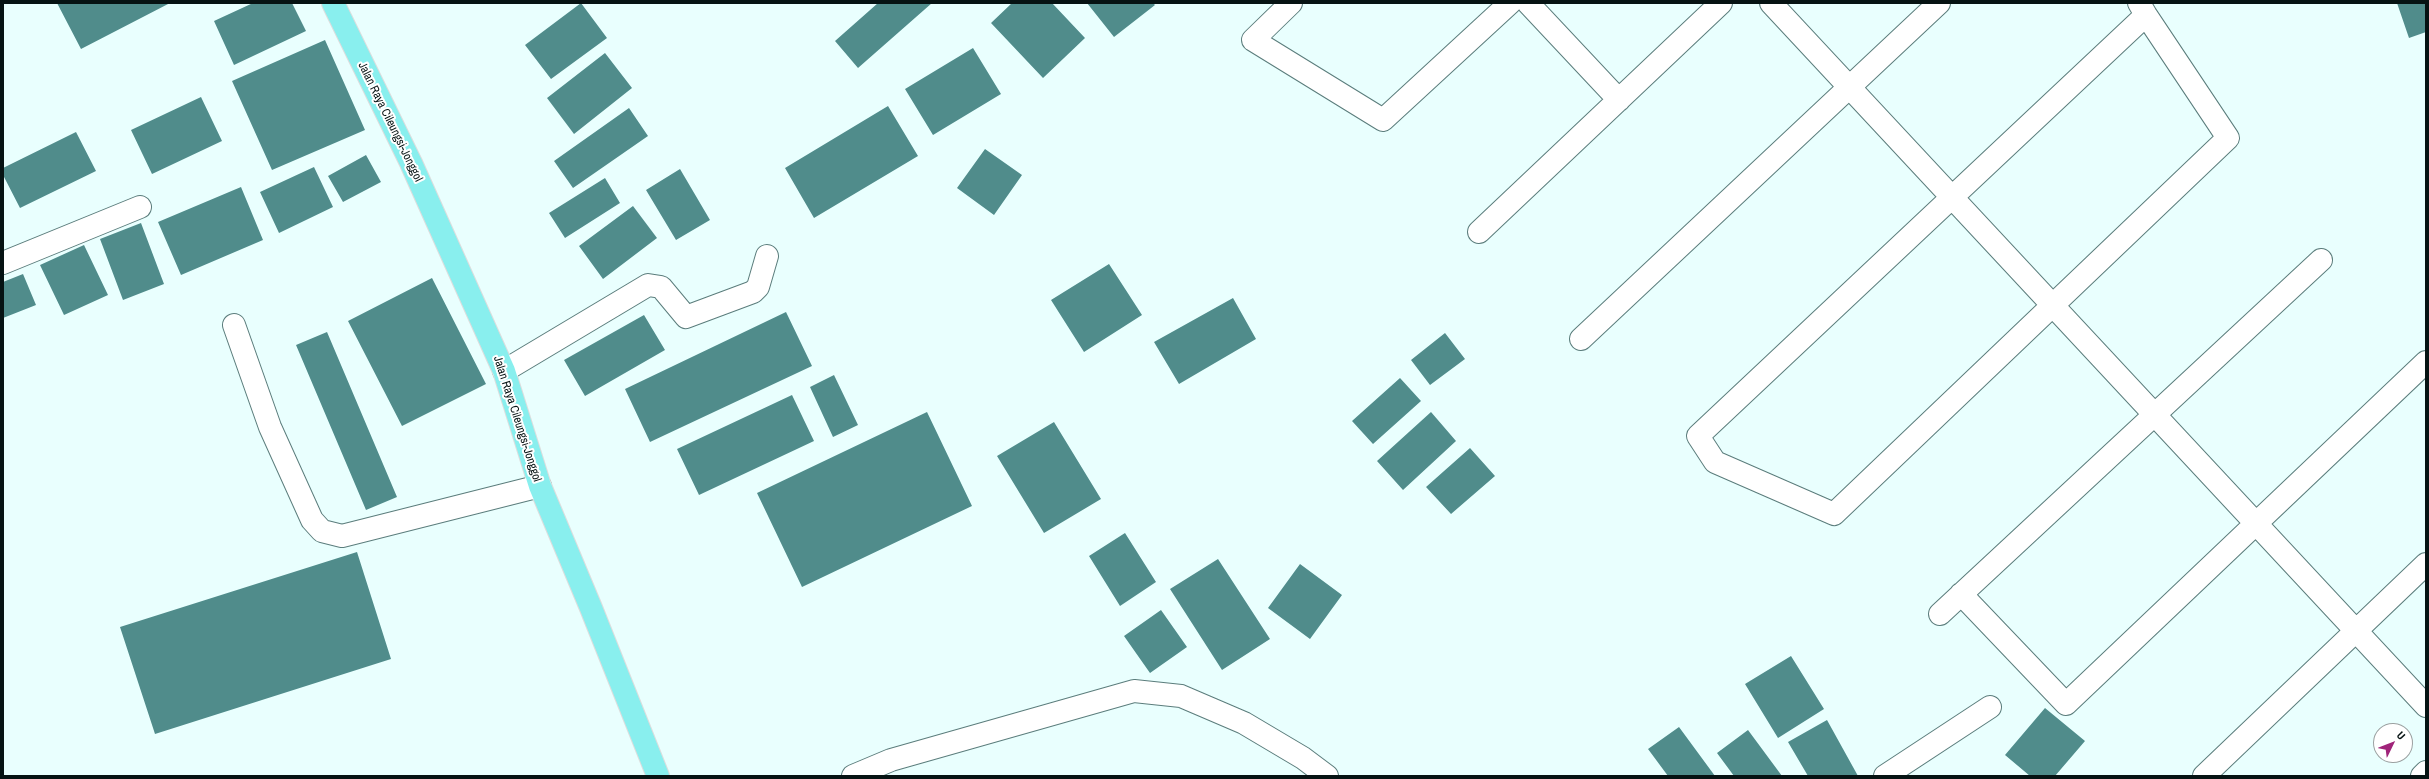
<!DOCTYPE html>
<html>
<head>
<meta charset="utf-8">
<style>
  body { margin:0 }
  #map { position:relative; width:2429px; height:779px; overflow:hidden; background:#e9fffe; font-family:"Archivo Narrow",sans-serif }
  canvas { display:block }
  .frame { position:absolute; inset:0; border:4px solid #061313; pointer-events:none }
  .north { position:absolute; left:2373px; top:723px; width:40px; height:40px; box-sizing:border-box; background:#fff; border:1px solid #9ba1a1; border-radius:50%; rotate:47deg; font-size:11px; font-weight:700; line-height:16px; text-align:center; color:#061313 }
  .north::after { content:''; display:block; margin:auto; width:14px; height:18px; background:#a0247a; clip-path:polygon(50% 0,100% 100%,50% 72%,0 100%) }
</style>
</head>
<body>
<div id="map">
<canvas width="2429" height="779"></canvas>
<div class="frame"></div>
<div class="north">U</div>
</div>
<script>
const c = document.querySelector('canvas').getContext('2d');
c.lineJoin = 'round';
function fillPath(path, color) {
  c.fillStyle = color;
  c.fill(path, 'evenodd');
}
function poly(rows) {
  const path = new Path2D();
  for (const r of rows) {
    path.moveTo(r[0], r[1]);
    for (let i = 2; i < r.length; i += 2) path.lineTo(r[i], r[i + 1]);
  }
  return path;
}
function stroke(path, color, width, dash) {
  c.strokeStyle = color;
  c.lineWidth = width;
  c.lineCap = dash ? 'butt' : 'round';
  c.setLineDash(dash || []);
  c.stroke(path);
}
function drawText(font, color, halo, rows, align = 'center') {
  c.font = font + ' "Archivo Narrow",sans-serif';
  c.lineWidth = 4;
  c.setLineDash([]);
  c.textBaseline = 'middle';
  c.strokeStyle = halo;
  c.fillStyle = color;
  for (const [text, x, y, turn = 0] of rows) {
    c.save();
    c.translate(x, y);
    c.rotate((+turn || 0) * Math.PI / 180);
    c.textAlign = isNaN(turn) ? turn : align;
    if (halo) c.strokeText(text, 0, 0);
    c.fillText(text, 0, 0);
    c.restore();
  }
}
fillPath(poly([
  [57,3,170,3,81,49],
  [253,3,292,3,306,31,234,65,214,21],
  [581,3,607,38,551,79,525,45],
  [878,3,932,3,858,68,835,41],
  [1012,3,1052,3,1085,38,1043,78,991,23],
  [1087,3,1153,3,1155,5,1114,37],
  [2397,3,2426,3,2426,32,2409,38],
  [325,40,365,130,272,170,232,81],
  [973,48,1001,94,933,135,905,89],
  [605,53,632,88,574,134,547,98],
  [201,97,222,141,152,174,131,130],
  [888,106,918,156,814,218,785,168],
  [629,108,648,136,573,188,554,161],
  [76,132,96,171,20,208,3,175,3,168],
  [985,149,1022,175,994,215,957,188],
  [366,155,381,182,343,202,328,176],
  [314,167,333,207,279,233,260,192],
  [680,169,710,220,676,240,646,190],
  [605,178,620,203,565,238,549,213],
  [241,187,263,240,181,275,158,222],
  [633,206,657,238,603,279,579,246],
  [141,223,164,284,123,300,100,239],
  [84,245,108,295,64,315,40,265],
  [1109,264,1142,315,1084,352,1051,300],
  [23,274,36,305,3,318,3,282],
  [432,278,486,384,402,426,348,321],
  [1233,298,1256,339,1179,384,1154,342],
  [786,312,812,366,650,442,625,389],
  [644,315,665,350,585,396,564,360],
  [327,332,397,497,366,510,296,345],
  [1445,333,1465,359,1430,385,1411,360],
  [834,375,858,425,833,437,810,387],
  [1400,378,1421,401,1373,444,1352,421],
  [792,395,814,441,699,495,677,449],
  [927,412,972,506,802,587,757,493],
  [1431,412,1456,441,1403,490,1377,461],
  [1054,422,1101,499,1044,533,997,456],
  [1470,448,1495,476,1451,514,1426,487],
  [1125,533,1156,582,1120,606,1089,556],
  [357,552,391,659,155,734,120,627],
  [1218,559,1270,639,1222,670,1170,589],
  [1300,564,1342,595,1310,639,1268,608],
  [1161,610,1187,647,1150,673,1124,636],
  [1791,656,1824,709,1778,738,1745,684],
  [2045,708,2085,741,2055,776,2030,776,2005,755],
  [1827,720,1858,776,1808,776,1788,742],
  [1679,727,1715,776,1668,776,1648,749],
  [1748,730,1782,776,1734,776,1717,753]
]), '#508c8b');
const street = poly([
  [1291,3,1253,40,1383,120,1510,3],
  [1528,3,1619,100],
  [1771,3,2426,706],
  [2139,3,2146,15,2228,138,1834,514,1715,462,1698,436,2146,15],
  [1479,232,1721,3],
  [3,263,140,207],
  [234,325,270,427,312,520,322,531,342,536,540,486],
  [1581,339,1939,3],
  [504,371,648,285,661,287,686,317,753,292,758,287,767,256],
  [1961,594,2066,704,2426,362],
  [1940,614,2321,260],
  [853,776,891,760,1134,691,1181,696,1244,723,1303,758,1327,776],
  [1885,776,1990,707],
  [2204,776,2426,564],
  [2422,776,2426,772]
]);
const primary = poly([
  [333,3,411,163,504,371,540,486,591,608,658,776]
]);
stroke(street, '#5b7d7c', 24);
stroke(primary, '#dcdede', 24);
stroke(street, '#fff', 22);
stroke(primary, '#89efee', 22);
drawText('12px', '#061313', '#fff', [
  ["Jalan Raya Cileungsi-Jonggol",390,122,64],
  ["Jalan Raya Cileungsi-Jonggol",517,419,72]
]);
</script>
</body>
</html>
